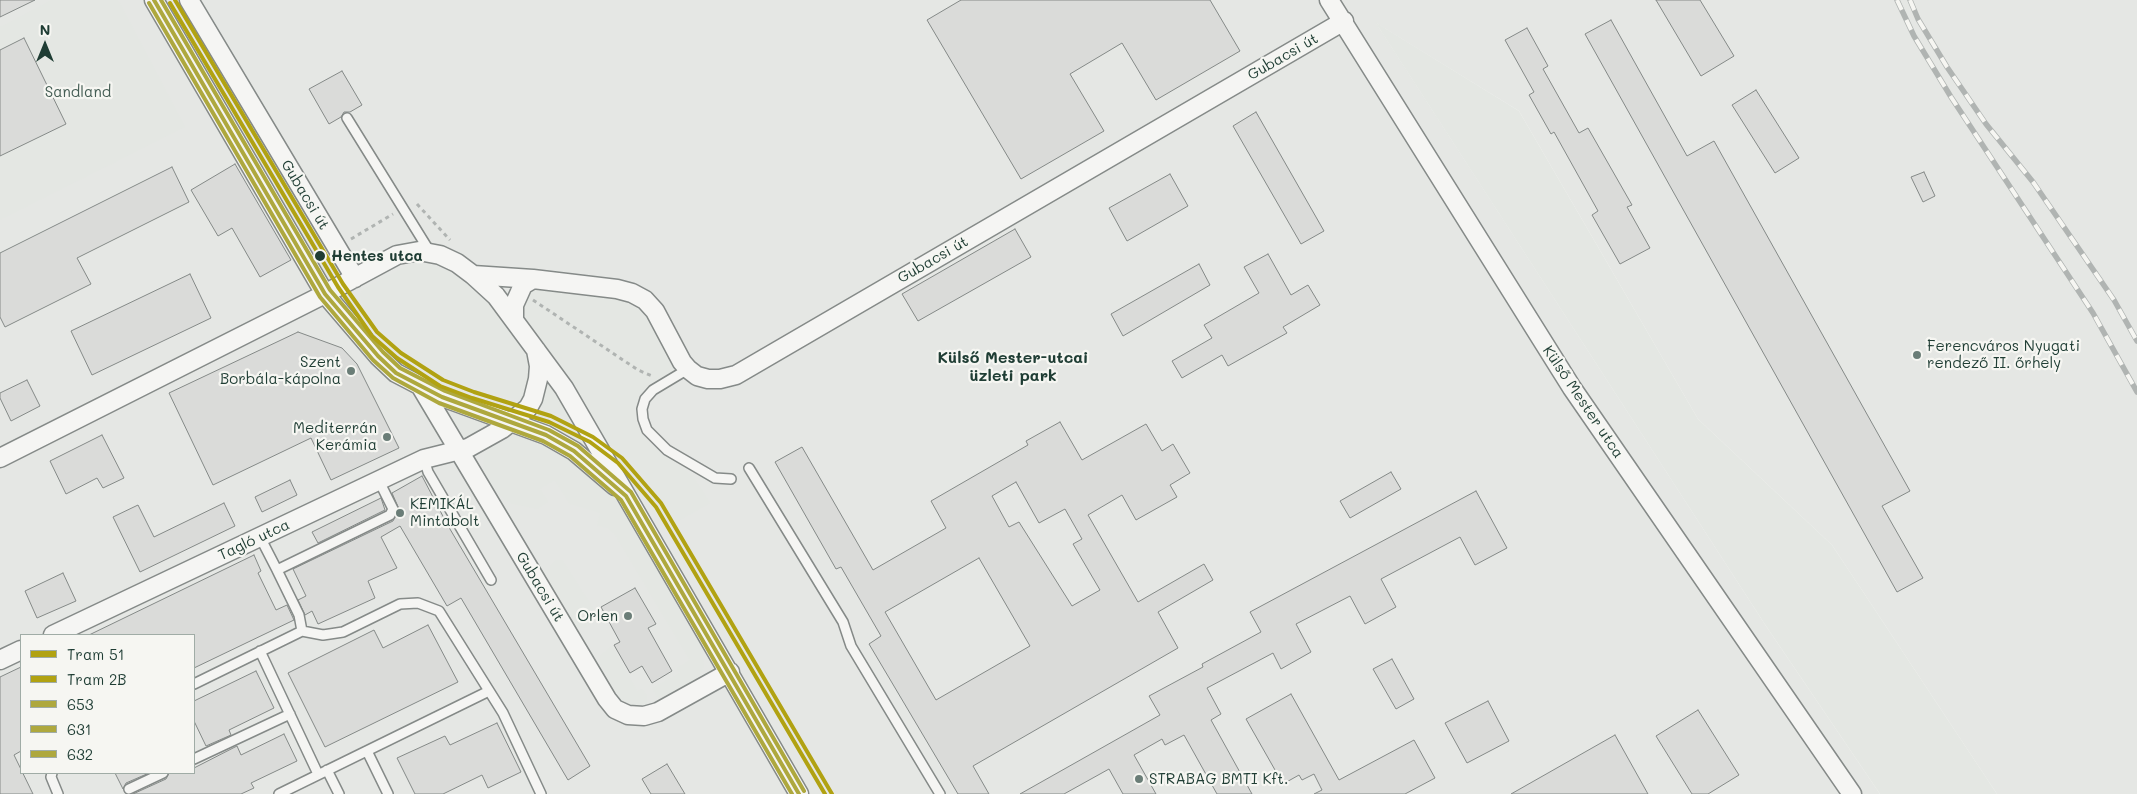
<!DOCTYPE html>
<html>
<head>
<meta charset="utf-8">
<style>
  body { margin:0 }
  #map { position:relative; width:2137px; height:794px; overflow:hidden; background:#f5f5f3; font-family:Mali,sans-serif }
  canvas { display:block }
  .legend { position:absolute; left:20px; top:634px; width:175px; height:140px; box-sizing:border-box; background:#f6f6f2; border:1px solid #a0aca6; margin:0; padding:6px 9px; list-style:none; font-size:15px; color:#1f3d34 }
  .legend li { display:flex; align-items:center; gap:10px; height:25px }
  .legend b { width:25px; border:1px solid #a0aca6 }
  .north { position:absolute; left:20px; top:20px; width:50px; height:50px; -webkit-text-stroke:4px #f6f6f2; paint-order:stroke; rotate:0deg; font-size:14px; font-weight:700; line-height:20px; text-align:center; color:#1f3d34 }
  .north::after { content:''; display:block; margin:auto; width:18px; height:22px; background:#1f3d34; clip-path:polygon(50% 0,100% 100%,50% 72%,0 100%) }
</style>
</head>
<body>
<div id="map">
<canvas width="2137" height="794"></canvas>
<ul class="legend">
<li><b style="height:6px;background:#b1a212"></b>Tram 51</li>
<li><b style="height:6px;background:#b1a212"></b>Tram 2B</li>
<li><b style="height:6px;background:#aea83e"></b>653</li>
<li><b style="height:6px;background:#aea83e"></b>631</li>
<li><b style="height:6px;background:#aea83e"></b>632</li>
</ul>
<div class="north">N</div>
</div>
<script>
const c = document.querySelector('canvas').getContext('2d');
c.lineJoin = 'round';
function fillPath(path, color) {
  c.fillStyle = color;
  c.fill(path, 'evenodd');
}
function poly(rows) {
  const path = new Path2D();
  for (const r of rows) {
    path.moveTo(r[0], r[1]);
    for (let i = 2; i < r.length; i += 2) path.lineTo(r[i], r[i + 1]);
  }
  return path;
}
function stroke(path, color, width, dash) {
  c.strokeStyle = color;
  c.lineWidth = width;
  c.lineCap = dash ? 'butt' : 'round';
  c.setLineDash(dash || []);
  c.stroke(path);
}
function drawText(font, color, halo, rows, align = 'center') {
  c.font = font + ' Mali,sans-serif';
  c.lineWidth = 4.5;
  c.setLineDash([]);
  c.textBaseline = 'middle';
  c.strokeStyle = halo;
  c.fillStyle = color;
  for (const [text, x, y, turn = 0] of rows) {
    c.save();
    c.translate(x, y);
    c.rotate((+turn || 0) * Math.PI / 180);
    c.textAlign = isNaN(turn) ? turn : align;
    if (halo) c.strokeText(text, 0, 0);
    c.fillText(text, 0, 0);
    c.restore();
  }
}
fillPath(poly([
  [0,0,2137,0,2137,794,1997,794,1832,545,1698,419,1519,111,1376,23,1766,626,1880,794,0,794],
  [21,635,194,635,194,773,21,773]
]), '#e5e7e4');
fillPath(poly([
  [52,0,118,0,185,127,0,220,0,27],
  [1375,22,1519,111,1698,419,1832,545,1997,794,1880,794,1766,626],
  [413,263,431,264,446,270,463,280,483,298,502,319,528,360,530,373,527,393,523,398,518,400,475,388,445,376,423,364,404,350,381,329,362,303,360,295,363,289],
  [542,288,610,297,625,302,638,309,648,320,674,370,647,385,639,395,635,408,636,424,646,440,693,477,710,503,677,522,645,476,625,456,598,432,526,321,524,312,528,296,534,290],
  [546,377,549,377,571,419,544,409,541,405],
  [445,410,486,422,487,427,482,432,464,442],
  [521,435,531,437,578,465,609,493,619,505,703,650,704,666,698,677,687,688,663,699,658,698,652,688,680,673,677,668,690,660,614,533,608,528,597,526,600,513,570,504,555,480,540,489,548,502,537,509,513,504,504,499,491,485,483,467,484,457,491,447,513,437],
  [556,560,562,560,593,608,593,621,585,628,577,627,550,584,550,567],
  [612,646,637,691,642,689,647,696,647,703,644,705,631,705,619,697,599,661,600,656]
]), '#e4e7e3');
const building = poly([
  [0,0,35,0,0,17,0,0],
  [961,0,1210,0,1240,51,1156,100,1122,43,1070,74,1104,131,1021,179,927,20,961,0],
  [1656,0,1700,0,1734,56,1701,76,1656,0],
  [1611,20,1687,156,1714,141,1910,491,1882,506,1923,578,1897,592,1585,34,1611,20],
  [1527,28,1548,66,1543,69,1579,133,1588,128,1632,205,1627,207,1650,248,1620,264,1592,215,1598,211,1554,132,1551,134,1529,95,1534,92,1505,40,1527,28],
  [24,38,66,124,0,156,0,50,24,38],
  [342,71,362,105,350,112,344,112,341,117,329,124,309,89,342,71],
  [1756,90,1799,158,1775,173,1732,105,1756,90],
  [1256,112,1324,231,1301,244,1233,126,1256,112],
  [235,164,291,260,260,277,232,228,218,236,191,190,235,164],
  [172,167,189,202,77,258,91,284,5,327,0,317,0,253,172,167],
  [1924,172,1935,196,1923,202,1911,177,1924,172],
  [1170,174,1188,206,1127,241,1109,208,1170,174],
  [1015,229,1031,257,918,321,902,294,1015,229],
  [1268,254,1291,295,1308,285,1320,305,1283,327,1287,333,1228,366,1222,355,1182,378,1172,361,1212,338,1204,325,1259,293,1244,267,1268,254],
  [1199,264,1210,285,1123,336,1111,314,1199,264],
  [190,274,211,318,92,375,71,331,190,274],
  [298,332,342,348,357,364,399,448,331,480,311,438,213,485,169,393,298,332],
  [27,380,40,406,11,421,0,398,0,393,27,380],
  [1060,422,1082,460,1146,424,1162,451,1173,444,1190,473,1170,485,1177,497,1136,520,1122,495,1088,515,1138,602,1204,564,1213,580,1158,612,1178,648,973,766,989,794,958,794,869,644,881,636,841,567,836,569,775,462,802,447,873,570,946,528,931,501,1028,445,1026,441,1060,422],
  [1016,482,1039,523,1065,509,1082,539,1073,544,1100,590,1072,606,1019,522,1009,527,992,496,1016,482],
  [979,558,1030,646,936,700,885,612,979,558],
  [102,435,124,478,103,488,97,478,66,494,50,461,102,435],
  [1391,472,1401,489,1350,518,1340,501,1391,472],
  [422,476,447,524,590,766,568,780,461,598,447,606,400,526,381,537,397,568,368,581,375,598,318,624,312,611,305,615,298,600,306,596,293,569,393,521,399,509,392,493,422,476],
  [290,480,297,495,262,512,255,497,290,480],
  [1476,491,1507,548,1475,565,1460,537,1381,579,1396,607,1365,624,1350,596,1296,624,1311,652,1281,669,1273,653,1207,688,1221,714,1211,720,1252,794,1217,794,1184,735,1165,745,1162,739,1134,755,1156,794,1123,794,1109,769,1064,794,1020,794,1160,715,1149,696,1203,667,1202,664,1261,632,1250,612,1476,491],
  [381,498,385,510,318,543,312,532,381,498],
  [224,503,235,526,140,572,113,517,138,505,154,537,224,503],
  [254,555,261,571,258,573,276,610,287,605,294,620,194,668,194,635,89,635,254,555],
  [63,573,76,601,37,618,25,591,63,573],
  [635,588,656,624,648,628,672,671,652,683,642,666,630,673,614,645,620,642,601,607,635,588],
  [428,625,458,682,325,747,288,673,374,630,383,648,428,625],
  [1392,659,1414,699,1396,709,1373,669,1392,659],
  [21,667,21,751,14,755,33,794,0,794,0,677,21,667],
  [256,671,274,708,229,730,231,735,206,746,194,721,194,701,256,671],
  [1291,694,1339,780,1414,740,1435,778,1405,794,1314,794,1322,790,1314,774,1302,780,1299,775,1283,784,1246,719,1291,694],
  [1488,701,1509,741,1467,763,1445,723,1488,701],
  [1698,710,1739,775,1708,794,1692,794,1656,736,1698,710],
  [497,723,521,772,488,788,482,775,443,794,415,794,397,758,445,736,450,745,497,723],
  [284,734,297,761,251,783,254,788,241,794,133,794,166,779,169,773,194,773,194,768,237,746,241,755,284,734],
  [1615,735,1648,794,1511,794,1615,735],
  [667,764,685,794,651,794,642,779,667,764],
  [115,773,149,773,126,783,123,789,115,773]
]);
fillPath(building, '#dadbd9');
stroke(building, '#858a88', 1);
const service = poly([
  [347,118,430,252],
  [688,369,653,390,645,399,642,409,643,419,647,430,667,450,715,478,731,479],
  [424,459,428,472,491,580],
  [749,468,843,622,851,646,940,794],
  [260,537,277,570,390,515,393,509,379,481],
  [277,570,299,615,302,631],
  [260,651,318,774],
  [194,684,302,631,323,635,343,632,400,604,418,603,439,611,503,713,541,794],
  [367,751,388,794],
  [194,759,290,714],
  [327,770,339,794],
  [52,773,51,777,58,794],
  [129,789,163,773],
  [279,794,489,691]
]);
const minor = poly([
  [154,0,325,294,378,356,396,373,442,397,546,435,574,451,615,486],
  [189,0,355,278],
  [1329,0,1572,388,1852,794],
  [473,275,533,279,617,289,632,293,645,300,655,311,682,362,688,369,697,376,708,379,720,379,736,375,1344,21],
  [514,319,514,305,519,294,523,285,533,279],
  [421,387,607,699,615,709,628,715,644,716,658,712,730,672],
  [0,458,319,297,397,255,419,251,440,255,457,263,473,275,496,296,564,388,799,794],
  [53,635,424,459,468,448,502,429,528,408,533,399,538,379,539,366,536,350],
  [0,660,21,650]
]);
stroke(service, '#858a88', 12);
stroke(minor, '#858a88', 21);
stroke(poly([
  [417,204,450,240],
  [351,239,393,214],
  [533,300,638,370,652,376]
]), '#b0b4b2', 3, [4, 4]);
stroke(service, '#f5f5f3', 9);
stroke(minor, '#f5f5f3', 18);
const rail = poly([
  [1897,0,1914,36,1951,97,2093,313,2137,392],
  [1910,0,1918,19,1947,67,1986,124,2033,182,2114,300,2137,341]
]);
stroke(rail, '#b0b4b2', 5.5);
stroke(rail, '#f6f6f2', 4, [11]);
stroke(poly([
  [154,0,325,294,378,356,396,373,442,397,546,435,574,451,626,496,799,794]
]), '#aea83e', 4);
stroke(poly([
  [149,3,320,297,373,360,393,378,439,403,543,441,570,456,621,500,792,794]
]), '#aea83e', 4);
stroke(poly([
  [161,0,330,290,383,352,400,368,445,391,549,430,578,446,631,492,804,791]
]), '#aea83e', 4);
stroke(poly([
  [175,0,343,284,377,332,401,353,443,380,474,392,551,416,593,437,622,458,661,503,832,794]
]), '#b1a212', 4);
stroke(poly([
  [170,3,338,287,372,336,397,358,440,386,472,398,549,422,590,442,618,463,656,507,825,794]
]), '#b1a212', 4);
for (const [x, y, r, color] of [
  [320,256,6,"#1f3d34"],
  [1917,355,5,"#6a7d77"],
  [351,371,5,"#6a7d77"],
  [387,437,5,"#6a7d77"],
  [400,513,5,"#6a7d77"],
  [628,616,5,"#6a7d77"],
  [1139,779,5,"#6a7d77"]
]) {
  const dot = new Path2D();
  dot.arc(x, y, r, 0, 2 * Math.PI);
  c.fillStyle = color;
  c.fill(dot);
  stroke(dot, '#f6f6f2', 2);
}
drawText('15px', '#1f3d34', '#f6f6f2', [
  ["Gubacsi út",1283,57,-30],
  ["Gubacsi út",305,195,59],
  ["Gubacsi út",933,260,-30],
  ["Külső Mester utca",1583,402,56],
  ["Tagló utca",254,540,-25],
  ["Gubacsi út",540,587,59]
]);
drawText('15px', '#445d54', '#f6f6f2', [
  ["Sandland",78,92]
]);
drawText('bold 15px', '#1f3d34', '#f6f6f2', [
  ["Hentes utca",331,256]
], 'left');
drawText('15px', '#1f3d34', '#f6f6f2', [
  ["Ferencváros Nyugati",1927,346],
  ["rendező II. őrhely",1927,363],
  ["Szent",341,362,"right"],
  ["Borbála-kápolna",341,379,"right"],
  ["Mediterrán",377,428,"right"],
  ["Kerámia",377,445,"right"],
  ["KEMIKÁL",410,504],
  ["Mintabolt",410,521],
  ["Orlen",618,616,"right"],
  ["STRABAG BMTI Kft.",1149,779]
], 'left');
drawText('bold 16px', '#1f3d34', '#f6f6f2', [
  ["Külső Mester-utcai",1013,358],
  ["üzleti park",1013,376]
]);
</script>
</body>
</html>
